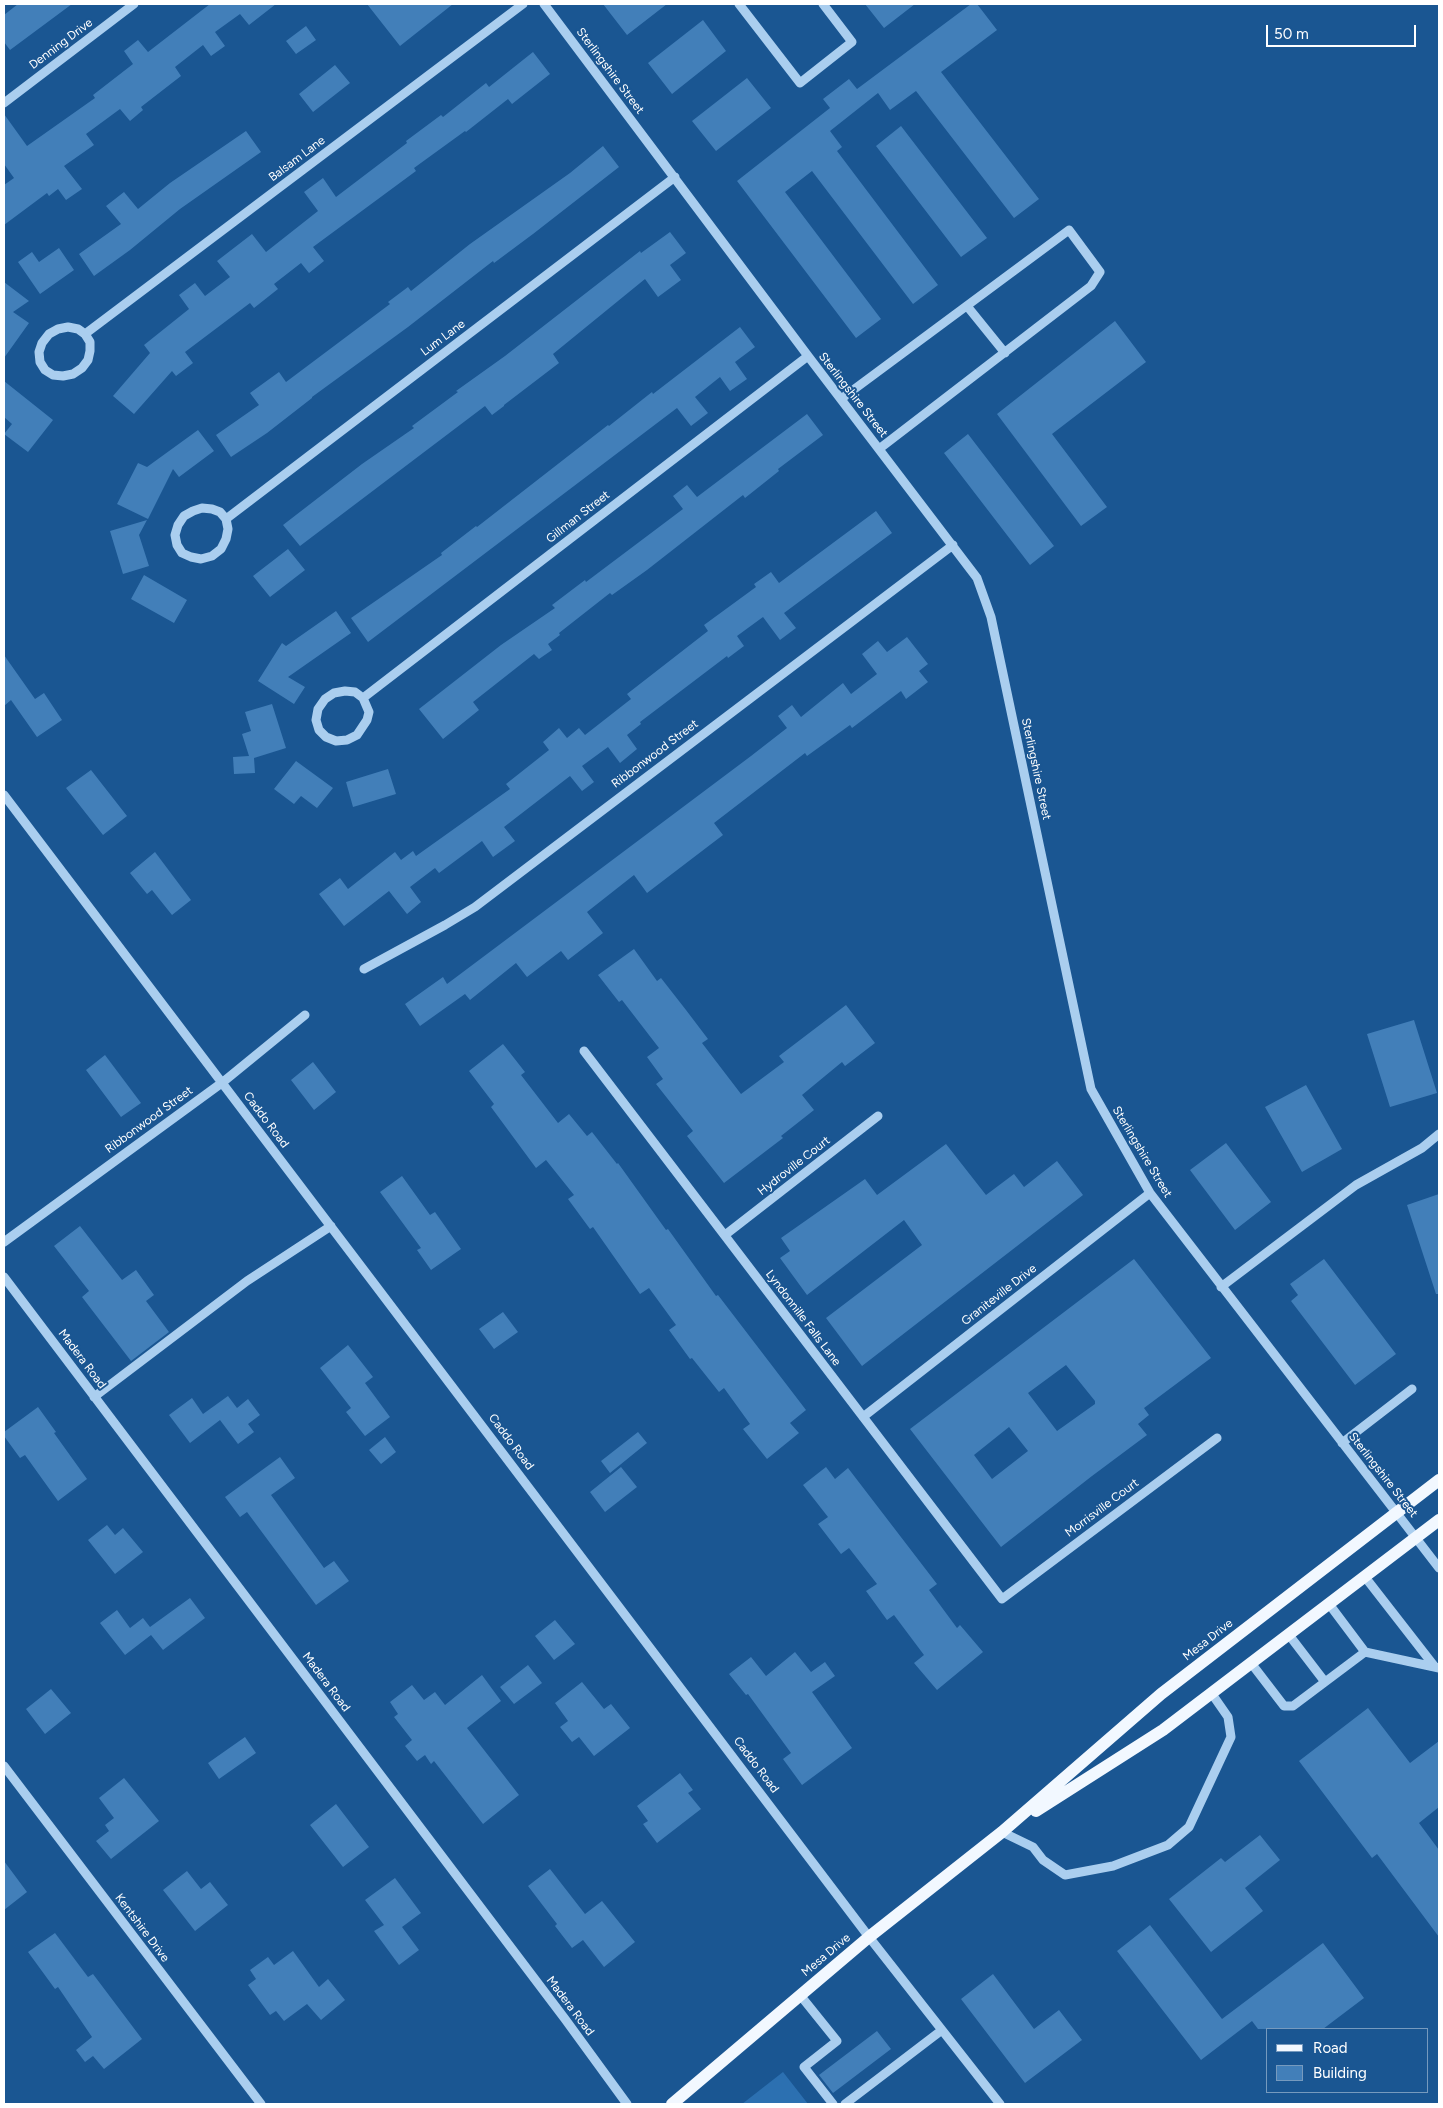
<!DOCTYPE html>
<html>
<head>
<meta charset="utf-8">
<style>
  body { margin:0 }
  #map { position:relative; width:1443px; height:2108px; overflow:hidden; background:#1a5692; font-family:Figtree,sans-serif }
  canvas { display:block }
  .frame { position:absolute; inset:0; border:5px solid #fff; pointer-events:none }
  .legend { position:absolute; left:1266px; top:2028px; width:162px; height:65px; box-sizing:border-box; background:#1a5692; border:1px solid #769abe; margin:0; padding:6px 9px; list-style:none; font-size:15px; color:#fff }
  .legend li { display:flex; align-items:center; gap:10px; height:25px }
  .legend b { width:25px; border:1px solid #769abe }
  .scale { position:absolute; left:1266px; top:25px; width:150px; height:22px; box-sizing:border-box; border:2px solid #fff; border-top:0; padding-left:6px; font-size:15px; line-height:18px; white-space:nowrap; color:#fff; -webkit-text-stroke:4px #1a5692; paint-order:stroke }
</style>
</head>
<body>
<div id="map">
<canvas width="1443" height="2108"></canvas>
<div class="frame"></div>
<ul class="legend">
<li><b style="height:6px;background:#f2f8ff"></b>Road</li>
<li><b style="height:14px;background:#427fb9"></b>Building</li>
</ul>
<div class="scale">50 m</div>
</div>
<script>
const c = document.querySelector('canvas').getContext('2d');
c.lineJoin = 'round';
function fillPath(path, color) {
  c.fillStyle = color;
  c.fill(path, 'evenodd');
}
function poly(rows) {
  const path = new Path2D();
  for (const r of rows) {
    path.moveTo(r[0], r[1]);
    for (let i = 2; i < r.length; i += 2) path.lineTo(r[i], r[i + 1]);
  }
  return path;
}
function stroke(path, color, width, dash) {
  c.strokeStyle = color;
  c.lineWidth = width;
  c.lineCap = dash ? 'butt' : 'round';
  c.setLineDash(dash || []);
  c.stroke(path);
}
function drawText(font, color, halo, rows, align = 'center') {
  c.font = font + ' Figtree,sans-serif';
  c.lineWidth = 4;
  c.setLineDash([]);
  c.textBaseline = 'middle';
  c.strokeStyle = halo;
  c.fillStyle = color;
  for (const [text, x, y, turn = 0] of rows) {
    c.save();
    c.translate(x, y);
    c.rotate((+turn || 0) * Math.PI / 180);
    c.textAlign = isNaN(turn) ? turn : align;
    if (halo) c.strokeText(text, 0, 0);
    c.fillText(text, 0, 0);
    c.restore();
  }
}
fillPath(poly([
  [783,2072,808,2104,742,2104]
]), '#2c70b1');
fillPath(poly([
  [18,4,72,4,10,50,4,42,4,15],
  [210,4,276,4,249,25,240,14,215,32,225,46,211,56,203,45,175,67,181,76,141,107,143,110,130,121,120,109,86,134,94,145,64,166,82,189,66,200,58,189,49,196,47,193,4,225,4,185,14,178,4,164,4,114,27,146,95,98,93,95,133,64,124,51,138,40,148,52],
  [367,4,453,4,400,46],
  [603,4,667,4,627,35],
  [865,4,915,4,884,28],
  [971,4,977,4,997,30,941,72,1039,199,1014,218,916,91,890,110,878,93,830,131,842,147,837,151,938,285,913,304,812,171,785,192,881,319,856,338,737,181,830,108,823,99,849,79,857,89],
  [703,20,726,51,672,94,648,63],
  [306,26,316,40,296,54,286,41],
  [533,52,550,74,512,104,508,99,466,132,465,131,414,168,416,171,313,247,324,261,309,273,301,263,274,284,278,289,254,308,250,303,185,352,193,363,176,376,172,371,134,414,113,396,150,353,144,345,189,309,179,295,195,283,205,296,230,277,217,261,252,234,266,252,318,211,304,192,323,178,336,197,407,143,406,141,441,115,443,117,486,83,489,87],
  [335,65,350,83,313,112,299,94],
  [747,78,771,108,716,151,692,121],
  [901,126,987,238,961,257,876,146],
  [246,131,261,152,180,209,130,250,94,276,79,254,121,224,106,206,124,192,138,209,170,183],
  [603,146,619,167,533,234,494,263,493,261,408,327,312,397,312,398,267,433,231,457,216,435,259,405,250,393,279,372,286,382,390,304,388,302,408,287,411,291,470,244,570,173],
  [670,232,686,253,670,265,681,280,658,297,645,279,553,354,559,363,504,405,504,406,492,415,485,406,300,546,283,525,362,464,414,428,412,426,458,392,456,391,505,356,640,251,641,253],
  [59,248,74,270,40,294,18,262,32,252,39,262],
  [4,282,29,301,13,312,29,323,4,358],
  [1115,321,1146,362,1052,434,1107,507,1081,526,997,414],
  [740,327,755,347,735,362,747,379,730,391,720,377,695,397,708,413,691,426,677,408,368,642,351,618,442,555,441,553,476,526,477,527,608,425,609,426,652,392,653,394],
  [4,381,53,420,28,452,4,434,12,424,4,417],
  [807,414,823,435,778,469,779,471,745,498,743,495,647,570,612,595,610,593,559,633,560,635,548,644,552,650,539,659,534,654,473,702,479,710,443,739,419,709,501,645,555,608,552,605,585,580,586,582,683,509,673,496,687,485,697,497],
  [198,430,214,451,179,477,173,469,148,519,117,504,138,463,147,467],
  [968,434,1054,546,1030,565,944,453],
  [876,511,892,533,784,613,796,628,780,640,763,617,737,636,744,646,728,658,727,656,640,722,641,724,627,735,637,749,620,763,608,747,582,766,594,782,582,791,570,776,504,827,515,841,493,857,482,841,439,873,435,868,410,887,421,902,407,914,389,891,344,926,319,894,340,878,348,889,395,852,401,860,413,851,416,856,510,789,506,784,549,750,543,742,559,728,567,738,579,728,585,735,631,699,627,694,708,631,704,625,756,587,754,584,771,572,779,583],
  [147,520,139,535,149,566,123,574,110,531],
  [288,549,305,570,270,597,253,576],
  [144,575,187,600,174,623,131,599],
  [336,611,351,633,288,677,305,687,294,704,258,681,282,643,286,646],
  [907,637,928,664,919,671,928,682,906,699,901,691,852,728,850,725,807,756,805,753,714,823,723,835,647,893,634,875,587,912,603,933,568,960,561,951,527,977,516,963,470,1000,465,994,420,1026,405,1004,443,977,447,984,751,756,787,728,778,716,792,705,801,717,843,683,851,694,877,674,862,654,878,641,887,652],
  [4,655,35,699,44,693,62,720,37,737,11,700,4,706],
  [272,704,286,748,254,758,255,773,234,774,233,757,249,756,242,734,251,731,245,712],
  [296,761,333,788,317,808,301,796,294,804,274,789],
  [388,769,396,794,353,807,346,782],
  [91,770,127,816,103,835,66,788],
  [155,852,191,900,172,915,152,890,147,894,130,873],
  [634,949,657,981,661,978,686,1010,708,1039,702,1043,741,1094,784,1062,779,1056,846,1005,875,1043,845,1066,842,1062,802,1095,814,1110,781,1136,783,1138,724,1183,687,1136,693,1131,656,1084,663,1079,647,1057,659,1048,622,1000,619,1002,598,975],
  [1414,1020,1437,1093,1390,1107,1367,1034],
  [503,1044,525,1072,521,1075,558,1123,569,1114,587,1136,592,1132,617,1164,618,1163,666,1230,668,1229,716,1296,718,1295,806,1410,790,1423,799,1433,767,1459,743,1429,750,1424,724,1388,719,1392,692,1358,690,1359,669,1330,676,1325,649,1288,640,1294,593,1227,590,1229,568,1199,574,1195,546,1160,536,1168,491,1107,494,1104,469,1071],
  [105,1055,141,1103,121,1117,86,1070],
  [313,1062,336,1092,314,1110,291,1080],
  [1306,1085,1342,1149,1302,1172,1265,1107],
  [1226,1143,1271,1202,1235,1230,1190,1170],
  [946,1144,986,1195,1014,1174,1024,1187,1057,1161,1083,1195,862,1366,826,1318,922,1245,904,1220,807,1295,780,1258,790,1251,781,1238,865,1179,877,1195],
  [402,1176,430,1215,435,1212,461,1249,431,1270,417,1250,421,1248,380,1192],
  [1439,1194,1439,1294,1436,1294,1407,1205],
  [80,1226,122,1280,136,1270,154,1295,146,1301,169,1332,131,1361,82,1297,89,1291,54,1246],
  [1134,1259,1211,1358,1144,1408,1149,1415,1138,1424,1147,1435,1092,1476,1001,1547,910,1429],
  [1066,1365,1095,1401,1095,1404,1057,1431,1028,1393],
  [1009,1427,1028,1451,992,1479,974,1455],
  [1324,1259,1396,1354,1355,1385,1291,1301,1298,1295,1290,1284],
  [503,1312,518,1332,494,1349,479,1329],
  [348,1345,373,1377,365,1383,390,1417,365,1436,346,1412,351,1408,320,1368],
  [228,1396,237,1408,248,1399,260,1415,248,1424,254,1432,238,1444,220,1420,190,1443,169,1415,192,1398,203,1414],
  [38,1407,56,1432,54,1433,87,1479,58,1501,25,1455,20,1458,4,1436,4,1432],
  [638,1432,647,1443,610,1473,601,1461],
  [385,1437,396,1452,381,1464,369,1450],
  [280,1457,295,1478,271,1495,324,1568,334,1561,349,1581,316,1605,247,1512,240,1517,225,1497],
  [621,1467,637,1487,605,1512,590,1492],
  [826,1467,835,1479,848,1468,937,1584,929,1590,957,1628,960,1625,983,1652,937,1690,914,1663,924,1655,894,1615,887,1620,866,1591,877,1584,849,1548,841,1554,818,1524,828,1517,803,1485],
  [107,1525,115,1535,123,1528,143,1552,115,1574,88,1540],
  [190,1598,205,1618,163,1650,151,1635,125,1655,100,1623,117,1610,130,1628,143,1618,150,1627],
  [555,1620,575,1644,554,1660,535,1636],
  [795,1652,811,1672,825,1662,835,1676,812,1692,852,1748,802,1785,783,1759,791,1753,748,1694,746,1695,729,1674,751,1657,766,1676],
  [528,1665,542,1683,514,1704,500,1687],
  [482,1675,501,1701,467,1728,519,1795,483,1824,434,1761,431,1764,425,1755,417,1761,405,1746,412,1740,394,1717,398,1714,390,1702,412,1685,424,1700,435,1692,445,1705],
  [582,1682,604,1709,611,1704,630,1728,594,1756,579,1737,572,1742,560,1727,568,1721,555,1703],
  [51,1689,71,1713,45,1734,26,1709],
  [1368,1708,1410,1763,1439,1741,1439,1807,1419,1823,1439,1850,1439,1937,1377,1854,1372,1858,1299,1761],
  [245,1737,256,1753,219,1779,208,1763],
  [680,1773,693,1790,688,1793,701,1809,657,1843,643,1824,648,1821,637,1806],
  [124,1778,159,1821,111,1859,96,1841,109,1831,105,1825,114,1818,99,1798],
  [336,1804,369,1847,343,1867,310,1825],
  [1260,1835,1280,1860,1245,1888,1263,1911,1211,1952,1169,1899,1221,1858,1225,1862],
  [4,1861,27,1892,4,1910],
  [550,1869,585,1914,602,1901,635,1942,604,1967,583,1940,572,1948,555,1926,557,1924,528,1886],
  [187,1871,201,1889,210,1882,228,1905,195,1931,163,1890],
  [395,1878,421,1913,402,1927,419,1950,399,1965,374,1931,384,1925,365,1900],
  [1150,1925,1222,2019,1323,1943,1364,1998,1323,2029,1258,2029,1252,2021,1201,2060,1117,1951],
  [55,1933,88,1977,93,1974,142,2039,104,2069,93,2056,85,2062,76,2050,92,2037,58,1987,55,1989,28,1952],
  [293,1951,319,1987,328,1979,345,2000,321,2020,307,2004,284,2021,276,2011,270,2015,248,1985,256,1979,250,1970,268,1957,274,1965],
  [993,1974,1034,2029,1059,2010,1082,2040,1025,2083,961,1999],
  [877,2031,891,2049,833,2093,819,2075]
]), '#427fb9');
stroke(poly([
  [544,4,808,356,977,578,991,617,1091,1089,1150,1193,1439,1568],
  [739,4,800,83,852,42,823,4],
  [4,103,134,4],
  [967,306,1005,353],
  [68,327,78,329,85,334,90,342,90,351,88,360,82,368,73,374,63,376,53,375,45,370,40,362,39,352,42,343,49,334,58,329,68,327],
  [85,334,523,4],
  [841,399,1069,230,1100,272,1091,286,879,449],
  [202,508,212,509,220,512,226,519,228,529,226,539,221,549,212,556,201,559,191,557,182,553,177,545,175,535,178,525,184,516,193,511,202,508],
  [226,519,675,177],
  [345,691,355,692,363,698,369,712,367,720,357,735,347,740,336,741,326,737,319,730,316,720,318,709,325,699,334,693,345,691],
  [363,698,808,356],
  [4,795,869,1937,1000,2104],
  [364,969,445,925,475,907,953,545],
  [584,1051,1002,1599,1217,1438],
  [725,1235,878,1116],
  [4,1242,223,1082,305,1015],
  [4,1277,565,2019,627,2104],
  [1221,1287,1356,1185,1422,1148,1439,1134],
  [94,1397,247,1281,331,1226],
  [863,1417,1150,1193],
  [1342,1443,1412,1389],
  [1365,1577,1435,1667],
  [1329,1604,1365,1652],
  [1289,1635,1325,1682],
  [1251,1663,1284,1706,1293,1706,1365,1652,1439,1668],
  [4,1766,261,2104],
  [1002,1832,1033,1847,1043,1860,1065,1875,1113,1866,1168,1845,1189,1827,1231,1737,1228,1717,1212,1694],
  [800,1995,837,2041,804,2067,833,2104],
  [845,2104,942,2030]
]), '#aaceef', 9);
stroke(poly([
  [1036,1811,1163,1730,1439,1520],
  [672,2104,869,1937,1002,1832,1161,1694,1439,1480]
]), '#f2f8ff', 12);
drawText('12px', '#fff', '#1a5692', [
  ["Denning Drive",61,44,-37],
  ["Sterlingshire Street",610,71,53],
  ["Balsam Lane",297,159,-37],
  ["Lum Lane",443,338,-37],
  ["Sterlingshire Street",853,395,52],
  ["Gillman Street",578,517,-38],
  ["Ribbonwood Street",655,754,-37],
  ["Sterlingshire Street",1036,769,78],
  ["Ribbonwood Street",149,1120,-36],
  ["Caddo Road",266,1120,53],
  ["Sterlingshire Street",1142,1152,59],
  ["Hydroville Court",794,1166,-38],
  ["Graniteville Drive",999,1295,-38],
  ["Lyndonnille Falls Lane",803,1318,53],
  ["Madera Road",82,1359,53],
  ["Caddo Road",511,1442,53],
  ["Sterlingshire Street",1383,1475,52],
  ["Morrisville Court",1102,1508,-37],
  ["Mesa Drive",1208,1640,-38],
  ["Madera Road",326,1682,53],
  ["Caddo Road",756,1765,53],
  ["Kentshire Drive",142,1928,53],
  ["Mesa Drive",826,1955,-40],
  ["Madera Road",570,2006,53]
]);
</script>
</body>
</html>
